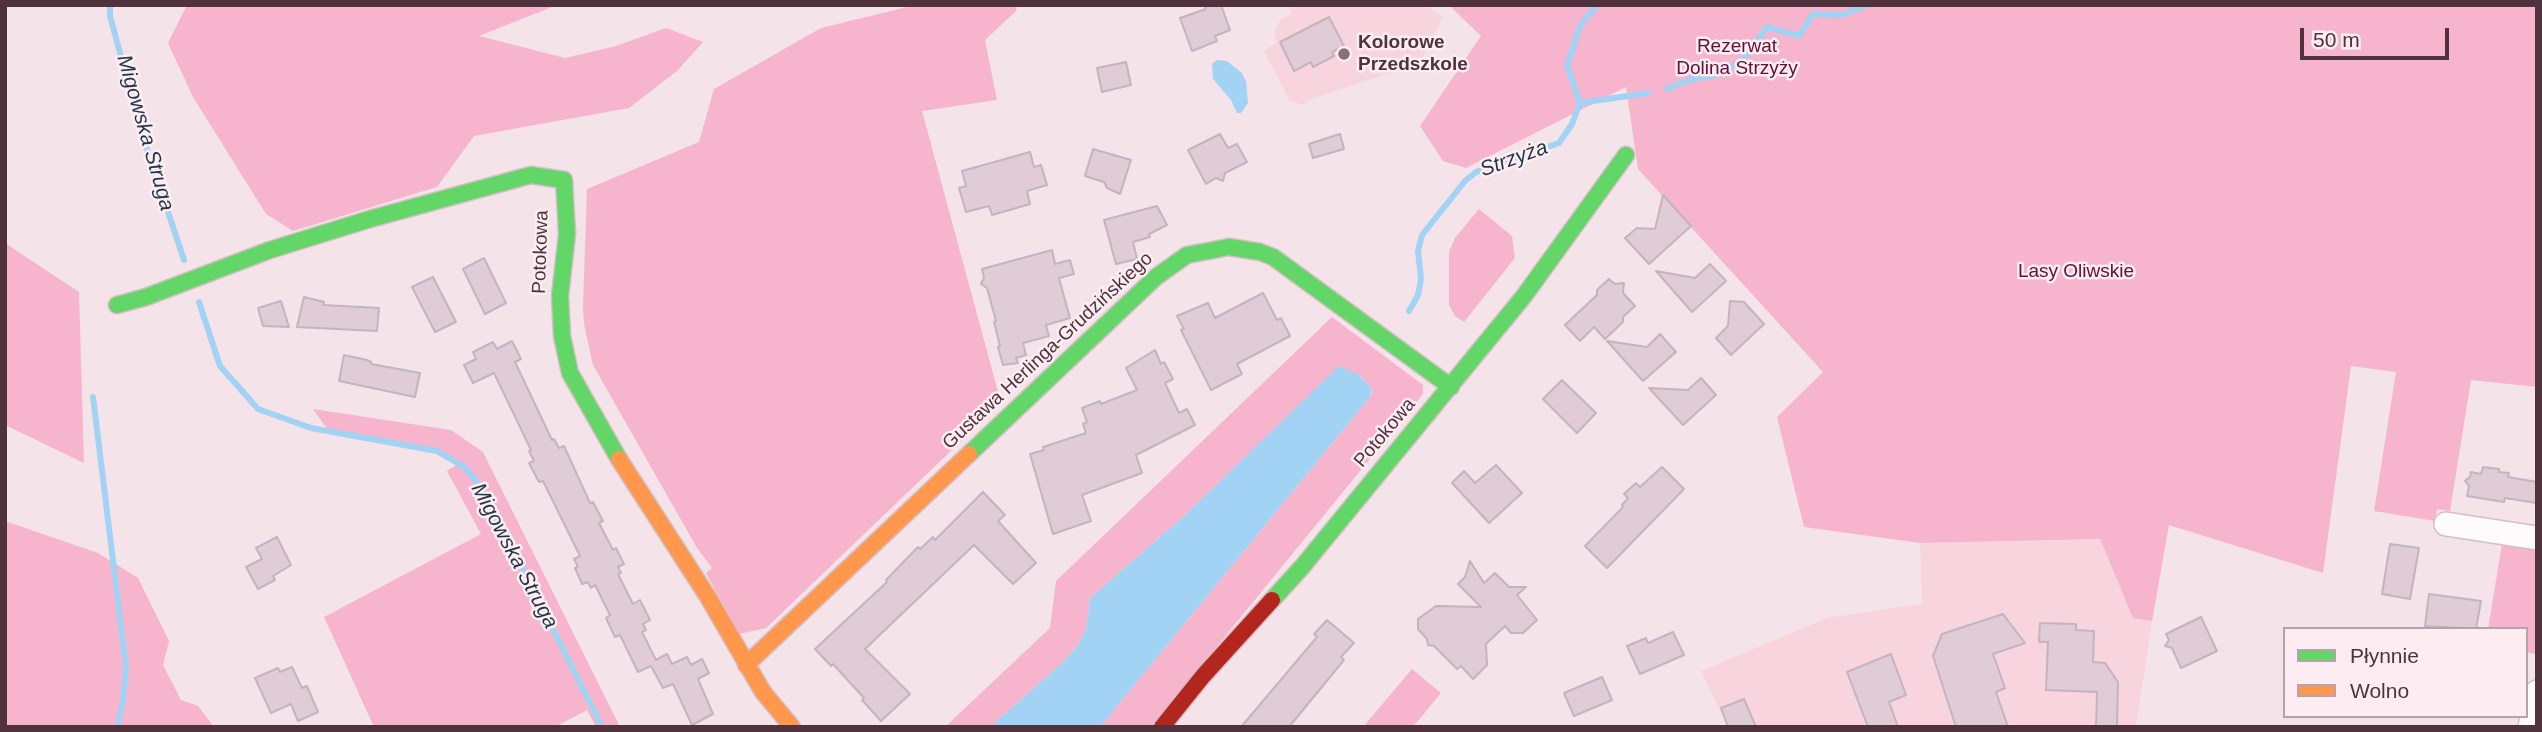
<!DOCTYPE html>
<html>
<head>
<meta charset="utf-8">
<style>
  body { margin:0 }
  #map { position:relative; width:2542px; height:732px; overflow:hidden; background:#f4e3e8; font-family:Arial,sans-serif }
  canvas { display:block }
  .frame { position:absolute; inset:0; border:7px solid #4f323c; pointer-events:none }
  .legend { position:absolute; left:2283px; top:627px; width:245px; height:91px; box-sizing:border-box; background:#fdedf2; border:2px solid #b7a2a9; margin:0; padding:9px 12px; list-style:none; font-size:21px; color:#4f323c }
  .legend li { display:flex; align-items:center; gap:14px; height:35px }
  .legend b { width:35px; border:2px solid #b7a2a9 }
  .scale { position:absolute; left:2300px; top:28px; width:149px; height:32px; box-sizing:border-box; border:4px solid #4f323c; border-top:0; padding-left:9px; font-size:21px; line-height:24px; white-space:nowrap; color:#4f323c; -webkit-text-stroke:5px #fdedf2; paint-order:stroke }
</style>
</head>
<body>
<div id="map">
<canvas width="2542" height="732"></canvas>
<div class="frame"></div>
<ul class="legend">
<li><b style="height:9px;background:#63d668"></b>Płynnie</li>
<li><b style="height:9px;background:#ff974d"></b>Wolno</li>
</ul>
<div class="scale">50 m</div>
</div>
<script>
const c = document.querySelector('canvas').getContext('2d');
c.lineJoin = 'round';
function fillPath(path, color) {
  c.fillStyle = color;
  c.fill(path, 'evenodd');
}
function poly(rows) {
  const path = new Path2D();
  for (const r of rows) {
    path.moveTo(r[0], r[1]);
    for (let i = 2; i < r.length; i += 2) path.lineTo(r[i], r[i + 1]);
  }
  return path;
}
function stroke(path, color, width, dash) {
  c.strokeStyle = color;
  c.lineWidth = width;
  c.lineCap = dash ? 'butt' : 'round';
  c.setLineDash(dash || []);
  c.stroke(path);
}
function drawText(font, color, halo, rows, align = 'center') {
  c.font = font + ' Arial,sans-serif';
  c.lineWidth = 5;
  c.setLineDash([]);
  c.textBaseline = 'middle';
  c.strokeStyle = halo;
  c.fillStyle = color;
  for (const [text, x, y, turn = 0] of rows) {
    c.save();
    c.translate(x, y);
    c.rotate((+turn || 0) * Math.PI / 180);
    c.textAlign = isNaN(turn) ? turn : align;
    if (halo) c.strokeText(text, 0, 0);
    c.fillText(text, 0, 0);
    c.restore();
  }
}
fillPath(poly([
  [1290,5,1426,5,1443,17,1420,63,1309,100,1304,105,1290,101,1264,51,1277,42,1274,34,1280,20,1291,14],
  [2100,539,2133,617,2152,621,2136,727,1728,727,1701,671,1827,618,1922,604,1920,543]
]), '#f8d4df');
fillPath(poly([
  [187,5,557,5,479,36,565,58,616,46,666,28,703,42,677,71,629,108,474,136,437,187,293,231,266,214,193,97,168,43],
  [915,5,1017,5,1016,11,985,40,997,100,922,111,1001,403,766,628,739,634,706,573,712,568,697,548,593,365,584,324,583,307,587,189,699,142,714,89,821,28],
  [1449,5,2537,5,2537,387,2471,380,2450,511,2437,509,2435,521,2374,511,2396,372,2351,366,2323,573,2169,525,2152,621,2133,618,2100,539,1920,543,1804,527,1777,417,1823,372,1638,169,1626,87,1466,168,1443,161,1420,126,1481,36],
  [1479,209,1512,236,1515,258,1464,322,1455,316,1449,305,1449,252,1455,238],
  [5,243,79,292,84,463,5,425],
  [1332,317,1423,385,1423,394,1151,727,1100,727,1366,402,1372,393,1372,389,1359,375,1244,458,1182,518,1090,598,1086,629,1078,645,1064,661,990,727,945,727,1050,628,1056,581],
  [313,409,451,430,483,452,620,727,596,727,587,710,555,727,374,727,324,617,481,534,447,471,461,462,438,451,328,430],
  [5,521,98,553,138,578,169,641,163,665,181,700,198,706,214,727,5,727],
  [2502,544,2537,550,2537,651,2535,654,2526,652,2526,629,2488,629],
  [1412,669,1441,693,1413,727,1363,727]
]), '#f6b5cc');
fillPath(poly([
  [1217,60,1227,61,1242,73,1246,81,1248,103,1241,113,1237,113,1231,100,1213,79,1212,64],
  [1339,366,1359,375,1372,389,1370,397,1100,727,990,727,1064,661,1078,645,1086,629,1090,598,1182,518]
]), '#a2d2f4');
stroke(poly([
  [110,5,110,16,142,134,184,260],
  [1667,89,1689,80,1720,74,1743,59,1767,27,1799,36,1813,14,1841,15,1868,5],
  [1580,103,1567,65,1581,24,1597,5],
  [199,302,220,366,258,409,311,428,437,451,464,467,482,488,602,727],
  [1409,311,1418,295,1421,279,1418,251,1422,235,1465,181,1476,172,1559,143,1572,124,1580,103,1648,93],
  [93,397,126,667,123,702,117,727]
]), '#a2d2f4', 6);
const building = poly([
  [1204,5,1221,5,1230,30,1215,36,1217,41,1192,51,1180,18,1206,9,1204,5],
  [1329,17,1344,46,1332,52,1334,56,1313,67,1311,62,1294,71,1280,42,1329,17],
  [1126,62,1131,85,1102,92,1097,68,1126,62],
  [1220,134,1228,148,1237,144,1247,162,1225,173,1223,181,1216,178,1206,184,1188,150,1220,134],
  [1340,134,1344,149,1313,158,1309,144,1340,134],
  [1093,149,1131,160,1120,194,1107,188,1104,182,1085,176,1093,149],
  [1030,152,1034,167,1041,165,1047,185,1027,191,1030,204,992,215,989,206,966,212,959,188,966,186,962,171,1030,152],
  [1663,195,1691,226,1649,264,1625,238,1637,228,1655,229,1663,195],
  [1157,206,1167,225,1149,234,1150,237,1133,242,1137,259,1116,264,1104,220,1157,206],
  [1052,250,1055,264,1070,260,1074,274,1059,278,1070,318,1046,325,1049,336,1023,343,1026,355,1016,358,1018,363,1003,365,998,347,1000,346,994,322,996,321,987,288,981,284,984,278,982,269,1052,250],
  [484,258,506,303,485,314,463,269,484,258],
  [1710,264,1726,281,1692,312,1656,271,1695,278,1710,264],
  [433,277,456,322,435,332,412,287,433,277],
  [1609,279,1615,284,1624,283,1623,293,1635,306,1623,317,1623,322,1605,339,1594,327,1580,341,1565,325,1597,295,1597,290,1609,279],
  [1263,293,1277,320,1281,318,1290,336,1237,364,1242,374,1211,390,1181,330,1184,329,1177,316,1208,303,1215,318,1263,293],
  [304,297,324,302,323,305,379,308,377,331,297,327,304,297],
  [281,301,289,327,263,326,258,308,281,301],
  [1730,301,1744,302,1764,324,1731,355,1716,338,1728,326,1730,301],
  [1660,334,1676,352,1643,381,1607,341,1647,347,1660,334],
  [512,341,521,359,515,362,552,440,554,439,559,448,564,446,590,503,593,502,603,521,599,523,613,550,616,548,624,564,618,567,621,573,618,574,633,604,640,600,650,620,643,624,646,630,642,632,656,660,667,654,672,664,687,657,691,665,702,659,709,673,698,679,713,714,692,725,673,684,663,688,651,666,638,672,620,635,615,637,606,618,610,615,595,585,591,588,588,582,582,584,575,568,578,567,574,559,580,556,543,481,539,482,529,463,534,461,529,451,531,450,494,373,473,383,464,365,476,359,473,352,493,342,497,349,512,341],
  [1155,350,1161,364,1164,362,1173,379,1165,383,1179,413,1187,409,1195,425,1136,455,1142,473,1082,495,1091,521,1053,534,1030,454,1044,450,1043,447,1086,433,1083,424,1087,422,1082,408,1100,401,1101,404,1137,390,1126,368,1155,350],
  [344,355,367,360,371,362,371,364,420,373,415,397,339,381,344,355],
  [1701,378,1716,395,1683,425,1649,388,1688,390,1701,378],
  [1562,380,1596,413,1577,433,1543,399,1562,380],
  [1496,465,1522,493,1489,523,1452,483,1464,471,1475,483,1496,465],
  [1662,467,1684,489,1607,568,1585,546,1623,507,1622,505,1628,498,1624,494,1636,483,1640,487,1662,467],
  [2483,467,2499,469,2499,472,2509,473,2508,477,2537,482,2537,503,2505,498,2504,502,2467,496,2469,486,2465,481,2470,477,2471,472,2481,474,2483,467],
  [983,492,1005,515,998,521,1036,563,1013,584,974,545,865,649,910,694,881,721,862,700,864,698,833,664,831,666,815,649,887,582,886,580,918,547,920,549,933,537,935,540,983,492],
  [277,537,291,565,273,576,275,580,258,589,246,567,262,559,256,548,277,537],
  [2390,544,2419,548,2410,599,2382,594,2390,544],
  [1470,561,1484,583,1495,573,1509,587,1526,587,1517,595,1537,620,1523,633,1511,633,1505,626,1486,644,1487,665,1473,679,1461,666,1457,669,1434,646,1428,645,1427,639,1418,629,1418,619,1436,606,1481,607,1458,584,1465,577,1470,561],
  [2429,594,2481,601,2476,629,2425,626,2429,594],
  [2003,614,2025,643,1993,654,2005,688,1996,692,2008,727,1956,727,1933,656,1942,634,2003,614],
  [2201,617,2217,651,2181,668,2172,648,2165,646,2169,640,2166,634,2201,617],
  [1327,620,1354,643,1341,657,1344,660,1289,727,1241,727,1317,637,1314,634,1327,620],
  [2040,623,2076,624,2076,630,2094,631,2093,662,2105,663,2118,682,2117,727,2096,727,2097,692,2046,690,2048,642,2039,642,2040,623],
  [1673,632,1684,655,1640,674,1627,646,1646,638,1648,643,1673,632],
  [1891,654,1906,695,1889,702,1898,727,1868,727,1847,672,1891,654],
  [292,667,302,688,307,686,318,712,298,721,291,704,271,713,255,678,278,668,280,672,292,667],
  [1602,677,1612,700,1574,716,1564,693,1602,677],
  [1744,699,1756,727,1728,727,1721,708,1744,699]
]);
fillPath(building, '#e0ccd7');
stroke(building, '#c5b3bd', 2);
const street = poly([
  [2446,524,2537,538],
  [2530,727,2537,692]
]);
const fast = poly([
  [117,305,146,297,270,250,370,219,531,175,564,180,567,234,560,296,562,336,570,373,619,459],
  [969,454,1156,277,1187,255,1229,247,1260,252,1273,257,1451,387],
  [1272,600,1302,567,1524,296,1626,155]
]);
const slow = poly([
  [619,459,708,597,763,692,792,727],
  [746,665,969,454]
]);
const jam = poly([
  [1162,727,1203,676,1272,600]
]);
stroke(street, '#d5bec6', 26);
stroke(fast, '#d5bec6', 19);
stroke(slow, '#d5bec6', 19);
stroke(jam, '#d5bec6', 19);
stroke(street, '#fdfbfc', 23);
stroke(fast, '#63d668', 16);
stroke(slow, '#ff974d', 16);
stroke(jam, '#b3261e', 16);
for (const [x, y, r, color] of [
  [1344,54,7,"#897078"]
]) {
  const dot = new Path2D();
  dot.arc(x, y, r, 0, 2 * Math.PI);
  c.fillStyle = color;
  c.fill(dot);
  stroke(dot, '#fdedf2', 2.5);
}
drawText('bold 19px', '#4f323c', '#fdedf2', [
  ["Kolorowe",1358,43],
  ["Przedszkole",1358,65]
], 'left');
drawText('19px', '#600f36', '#fdedf2', [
  ["Rezerwat",1737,47],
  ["Dolina Strzyży",1737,69],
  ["Lasy Oliwskie",2076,272]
]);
drawText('19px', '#4f323c', '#fdedf2', [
  ["Potokowa",541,252,-88],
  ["Gustawa Herlinga-Grudzińskiego",1048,351,-43],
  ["Potokowa",1385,433,-50]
]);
drawText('italic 21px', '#1f3745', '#fdedf2', [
  ["Migowska Struga",145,133,74],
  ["Strzyża",1514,159,-20],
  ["Migowska Struga",514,556,62]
]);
</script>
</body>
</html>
